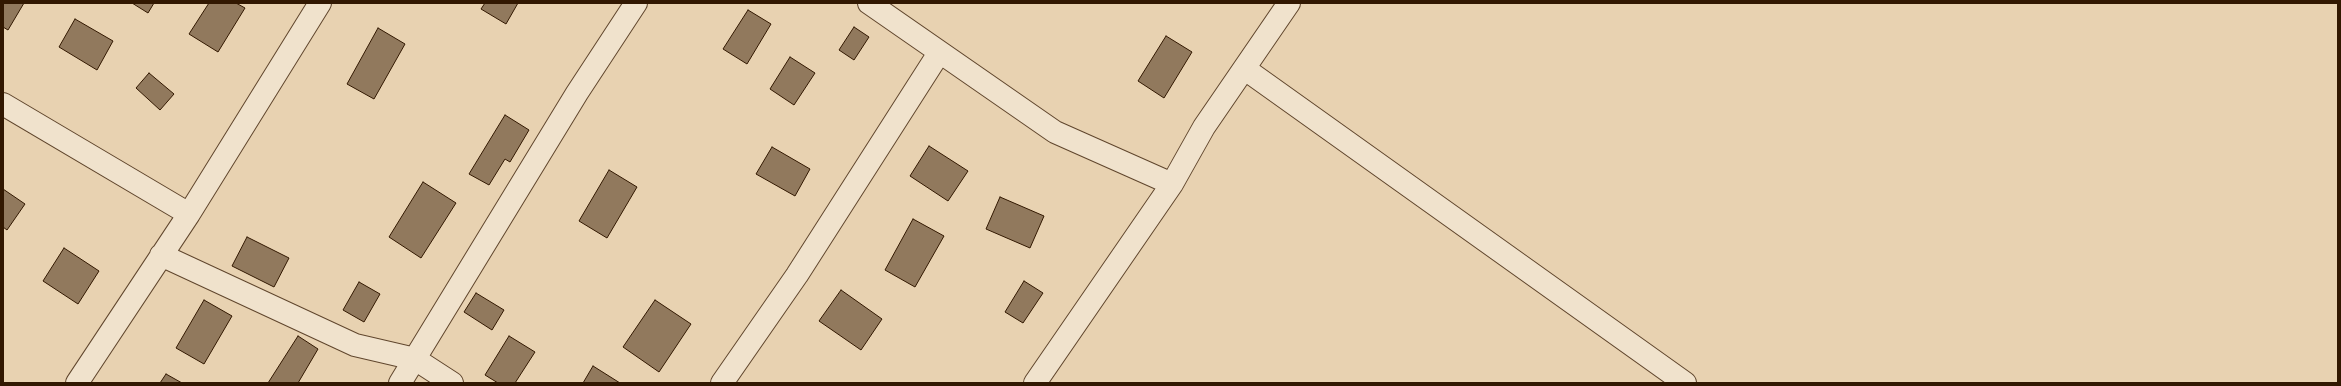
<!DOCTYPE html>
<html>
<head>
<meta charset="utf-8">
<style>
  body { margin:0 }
  #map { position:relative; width:2341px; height:386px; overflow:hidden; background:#e8d2b1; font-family:Alegreya,serif }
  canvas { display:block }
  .frame { position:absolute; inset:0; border:4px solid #321801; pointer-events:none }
</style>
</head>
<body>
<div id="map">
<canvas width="2341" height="386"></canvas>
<div class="frame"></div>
</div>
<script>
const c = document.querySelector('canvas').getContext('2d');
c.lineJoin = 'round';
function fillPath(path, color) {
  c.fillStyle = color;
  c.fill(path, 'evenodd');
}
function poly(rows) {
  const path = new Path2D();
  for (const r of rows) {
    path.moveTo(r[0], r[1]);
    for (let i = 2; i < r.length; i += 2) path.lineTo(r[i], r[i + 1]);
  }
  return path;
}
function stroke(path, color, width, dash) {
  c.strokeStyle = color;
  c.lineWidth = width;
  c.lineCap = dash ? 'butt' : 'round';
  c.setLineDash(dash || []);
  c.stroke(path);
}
const building = poly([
  [3,3,24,3,8,30,3,27,3,3],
  [132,3,154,3,148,13,132,3],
  [209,3,236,3,245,8,218,52,189,34,209,3],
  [485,3,518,3,506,24,481,9,485,3],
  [748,10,771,24,747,64,723,49,748,10],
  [75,19,113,41,97,70,59,47,75,19],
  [854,27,869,37,854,60,839,50,854,27],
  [378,28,405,44,374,99,347,84,378,28],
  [1166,36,1192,52,1164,98,1138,81,1166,36],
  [790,57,815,73,794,105,770,89,790,57],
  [149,73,174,94,160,110,136,88,149,73],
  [505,115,529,130,510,162,505,159,489,185,469,174,505,115],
  [929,146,968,171,948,201,910,176,929,146],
  [772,147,810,169,795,196,756,174,772,147],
  [609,170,637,187,607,238,579,221,609,170],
  [423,182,456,203,421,258,389,237,423,182],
  [3,189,25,204,7,230,3,227,3,189],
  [1000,197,1044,216,1030,248,986,229,1000,197],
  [913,219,944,236,915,287,885,270,913,219],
  [247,237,289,258,274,287,232,266,247,237],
  [64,248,99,271,78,304,43,281,64,248],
  [1024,281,1043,293,1023,323,1005,312,1024,281],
  [359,282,380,294,364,322,343,310,359,282],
  [841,290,882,319,861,350,819,321,841,290],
  [476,293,504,310,492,330,464,312,476,293],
  [204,300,232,316,204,364,176,348,204,300],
  [655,300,691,324,659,372,623,347,655,300],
  [298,336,318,349,298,383,268,383,298,336],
  [509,336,535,352,515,383,498,383,485,375,509,336],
  [593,366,620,383,583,383,593,366],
  [166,374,182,383,160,383,166,374]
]);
fillPath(building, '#91795d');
stroke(building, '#321801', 1);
const minor = poly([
  [869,3,1055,132,1172,184],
  [1245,69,1685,383],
  [3,104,189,214],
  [161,255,355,345,415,359,452,383],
  [77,383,189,214,320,3],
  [400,383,577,93,636,3],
  [722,383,797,275,939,53],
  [1035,383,1172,184,1204,127,1289,3]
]);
stroke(minor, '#60462d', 24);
stroke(minor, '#f0e2cc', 22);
</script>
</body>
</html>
